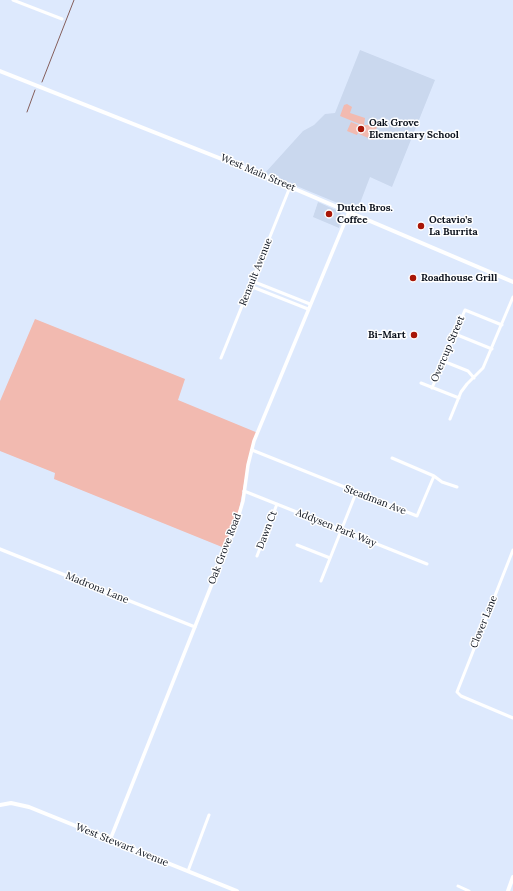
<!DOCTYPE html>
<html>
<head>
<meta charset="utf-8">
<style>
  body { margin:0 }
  canvas { display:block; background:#dde9fd }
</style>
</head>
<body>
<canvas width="513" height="891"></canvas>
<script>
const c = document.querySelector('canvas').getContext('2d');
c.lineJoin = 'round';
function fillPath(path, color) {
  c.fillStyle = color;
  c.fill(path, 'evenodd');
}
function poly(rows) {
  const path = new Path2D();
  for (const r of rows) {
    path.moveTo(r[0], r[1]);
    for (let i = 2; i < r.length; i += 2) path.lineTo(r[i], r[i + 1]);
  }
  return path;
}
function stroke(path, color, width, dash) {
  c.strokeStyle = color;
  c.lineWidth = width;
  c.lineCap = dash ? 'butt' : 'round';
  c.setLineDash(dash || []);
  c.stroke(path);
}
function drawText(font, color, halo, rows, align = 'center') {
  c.font = font + ' Lora,serif';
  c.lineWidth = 3;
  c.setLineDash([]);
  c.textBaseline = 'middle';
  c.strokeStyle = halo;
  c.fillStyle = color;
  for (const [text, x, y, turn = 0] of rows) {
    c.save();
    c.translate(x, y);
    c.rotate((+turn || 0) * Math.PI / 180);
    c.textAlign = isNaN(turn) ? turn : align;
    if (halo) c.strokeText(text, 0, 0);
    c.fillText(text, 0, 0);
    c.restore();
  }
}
fillPath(poly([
  [360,50,435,80,392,187,370,177,357,211,265,173,303,131,314,125,325,114,335,113],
  [318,202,340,212,342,217,339,228,313,217]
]), '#cad8ee');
fillPath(poly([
  [347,104,352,107,350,113,365,118,364,125,368,125,373,121,378,123,373,140,359,134,362,125,340,116,344,105],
  [351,122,361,126,357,135,347,131],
  [35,319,185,379,178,400,258,433,249,457,237,521,222,547,54,479,55,473,0,451,0,401]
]), '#f2bab0');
stroke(poly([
  [42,82,74,0],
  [27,112,35,90]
]), '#845e5b', 1);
stroke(poly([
  [13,0,62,19],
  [252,281,310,304],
  [250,286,308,309],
  [455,334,492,349],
  [221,358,290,187],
  [443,361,468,371,474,378],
  [421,383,459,398],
  [432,388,465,310,502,325],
  [450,419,461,392,467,384,483,368,513,297],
  [252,450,417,516,434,476,392,458],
  [434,476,442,482,457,487],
  [244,491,427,564],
  [297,545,330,558],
  [513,550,457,692,461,696,513,718],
  [257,556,277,504],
  [321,581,356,493],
  [188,871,209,815],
  [458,886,469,891]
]), '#fff', 3);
stroke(poly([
  [0,549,195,627],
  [110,840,237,521,243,501,248,465,254,441,349,212]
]), '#fff', 3.5);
stroke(poly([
  [0,71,262,175,513,282],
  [0,805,11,803,29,807,237,891],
  [508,891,513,877]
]), '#fff', 4);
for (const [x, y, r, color] of [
  [361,129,4,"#a81607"],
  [329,214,4,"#a81607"],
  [421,226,4,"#a81607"],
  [413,278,4,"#a81607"],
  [414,335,4,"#a81607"]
]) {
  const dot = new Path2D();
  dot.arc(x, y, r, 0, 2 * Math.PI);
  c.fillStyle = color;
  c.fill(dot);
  stroke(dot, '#fff', 1.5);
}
drawText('bold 10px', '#0c121d', '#fff', [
  ["Oak Grove",369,123],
  ["Elementary School",369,135],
  ["Dutch Bros.",337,208],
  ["Coffee",337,220],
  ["Octavio’s",429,220],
  ["La Burrita",429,232],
  ["Roadhouse Grill",421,278],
  ["Bi-Mart",406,335,"right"]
], 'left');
drawText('10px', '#0c121d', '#fff', [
  ["West Main Street",258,173,23],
  ["Renault Avenue",256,272,-68],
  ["Overcup Street",448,349,-67],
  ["Steadman Ave",375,500,21],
  ["Addysen Park Way",336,528,22],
  ["Dawn Ct",267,530,-69],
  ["Oak Grove Road",225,549,-69],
  ["Madrona Lane",97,588,22],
  ["Clover Lane",484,622,-68],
  ["West Stewart Avenue",122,845,22]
]);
</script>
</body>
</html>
